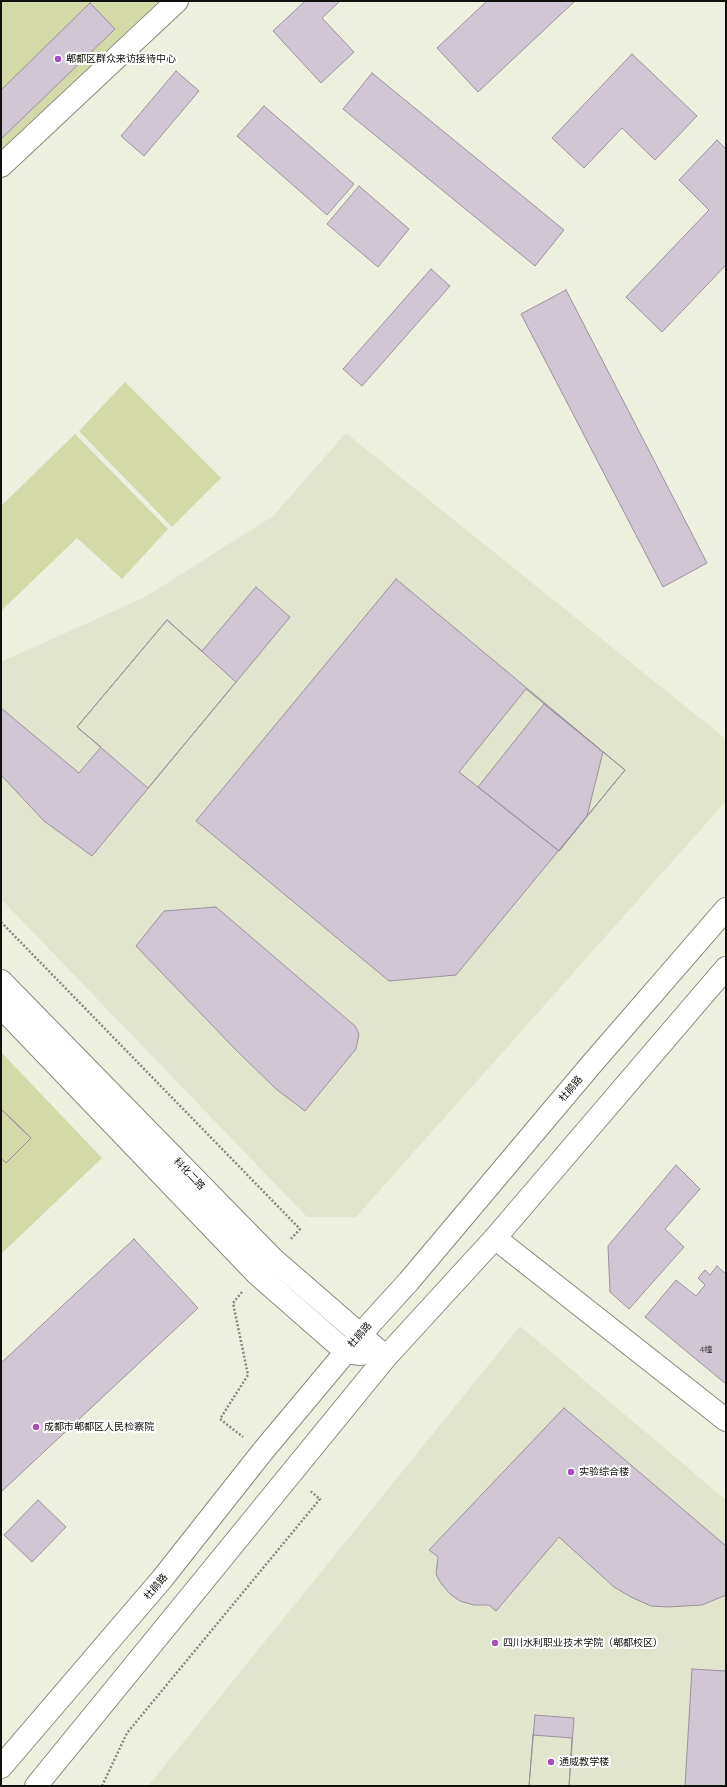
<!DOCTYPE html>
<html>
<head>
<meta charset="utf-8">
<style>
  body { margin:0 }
  #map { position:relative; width:727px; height:1787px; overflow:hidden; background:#edf0df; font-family:"Roboto Serif",serif }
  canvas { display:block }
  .frame { position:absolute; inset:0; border:2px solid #10110c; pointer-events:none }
</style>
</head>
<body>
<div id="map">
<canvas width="727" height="1787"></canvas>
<div class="frame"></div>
</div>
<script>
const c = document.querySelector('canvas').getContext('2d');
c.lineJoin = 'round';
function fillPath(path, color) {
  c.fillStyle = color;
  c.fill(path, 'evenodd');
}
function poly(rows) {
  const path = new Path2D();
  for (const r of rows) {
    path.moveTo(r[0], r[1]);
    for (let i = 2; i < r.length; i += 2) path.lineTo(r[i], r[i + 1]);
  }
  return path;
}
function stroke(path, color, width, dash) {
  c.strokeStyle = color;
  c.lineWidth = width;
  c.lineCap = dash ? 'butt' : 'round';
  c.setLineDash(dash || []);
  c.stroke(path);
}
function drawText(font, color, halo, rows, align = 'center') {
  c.font = font + ' "Roboto Serif","Noto Sans SC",serif';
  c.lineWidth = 4;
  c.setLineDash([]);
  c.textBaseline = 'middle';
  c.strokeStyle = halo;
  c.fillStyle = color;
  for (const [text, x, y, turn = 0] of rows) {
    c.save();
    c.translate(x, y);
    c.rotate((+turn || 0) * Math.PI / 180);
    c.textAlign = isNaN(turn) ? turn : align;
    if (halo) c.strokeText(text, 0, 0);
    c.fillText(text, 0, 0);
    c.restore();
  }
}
fillPath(poly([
  [346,433,726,739,726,801,356,1217,307,1217,1,899,1,662,145,597,273,516],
  [520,1326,726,1500,726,1786,148,1786]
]), '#e1e5cd');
fillPath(poly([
  [1,1,159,1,1,150],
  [125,382,221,478,172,527,79,431],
  [75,434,168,529,122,579,77,538,1,611,1,506],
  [1,1052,102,1158,1,1254]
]), '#d3d9a7');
const building = poly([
  [305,1,340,1,322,18,354,52,321,83,273,31,305,1],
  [487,1,575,1,478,92,437,48,487,1],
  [90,3,115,29,1,139,1,90,90,3],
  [632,54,697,116,655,160,622,128,584,168,552,138,632,54],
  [176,71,199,91,144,156,121,136,176,71],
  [372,73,564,230,535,266,343,109,372,73],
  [264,106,354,184,327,215,237,136,264,106],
  [717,140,726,149,726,265,662,332,626,297,709,210,679,180,717,140],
  [359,186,409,229,378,267,327,224,359,186],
  [431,269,450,286,362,386,343,369,431,269],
  [566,290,707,563,663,587,521,314,566,290],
  [396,579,625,770,456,975,389,981,196,821,396,579],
  [256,587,290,617,92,856,44,821,1,775,1,708,79,773,101,747,77,727,167,620,202,651,256,587],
  [167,620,236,682,148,788,77,727,167,620],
  [526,689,625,770,559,851,459,772,526,689],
  [544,704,603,752,587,816,559,851,478,787,544,704],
  [216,907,355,1026,359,1034,356,1049,305,1111,276,1089,234,1048,136,946,164,911,216,907],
  [1,1109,31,1138,6,1163,1,1158,1,1109],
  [1,1109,31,1138,6,1163,1,1158,1,1109],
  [676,1165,700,1189,665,1229,684,1247,629,1309,610,1292,608,1246,676,1165],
  [134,1239,198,1308,1,1492,1,1363,134,1239],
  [717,1266,726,1274,726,1384,645,1317,676,1280,696,1296,705,1285,698,1278,705,1270,710,1275,717,1266],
  [564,1408,726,1546,726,1595,702,1605,668,1607,651,1606,631,1597,614,1587,559,1537,496,1611,489,1605,474,1605,460,1601,450,1594,440,1582,436,1574,438,1557,429,1550,564,1408],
  [38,1500,66,1527,32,1562,4,1535,38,1500],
  [692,1669,726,1671,726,1786,685,1786,692,1669],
  [535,1715,574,1718,569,1786,529,1786,535,1715],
  [533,1735,572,1738,569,1786,529,1786,533,1735]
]);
fillPath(building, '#d1c6d4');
stroke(building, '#9c919e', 1);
const street = poly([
  [1,166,177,1],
  [495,1238,726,1420]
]);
const secondary = poly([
  [1,981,272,1258,386,1357],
  [1,1007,257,1274,346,1352,361,1354],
  [1,1767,162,1579,263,1451,360,1335,409,1281,590,1066,726,909],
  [36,1786,386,1357,495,1238,726,968]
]);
stroke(street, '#888b7c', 24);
stroke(secondary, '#888b7c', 24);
stroke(poly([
  [1,922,300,1229,290,1240],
  [242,1292,233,1303,248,1375,220,1419,243,1437],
  [102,1786,127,1733,320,1499,309,1490]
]), '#87897d', 2.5, [2, 2]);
stroke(street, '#fff', 22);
stroke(secondary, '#fff', 22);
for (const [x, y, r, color] of [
  [58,59,4,"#a64fbc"],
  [36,1427,4,"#a64fbc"],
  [571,1472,4,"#a64fbc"],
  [495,1643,4,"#a64fbc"],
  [551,1762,4,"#a64fbc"]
]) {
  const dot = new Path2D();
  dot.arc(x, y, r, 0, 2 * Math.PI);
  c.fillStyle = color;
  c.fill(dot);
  stroke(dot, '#fff', 1.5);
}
drawText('8px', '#403e3e', null, [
  ["4幢",706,1350]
]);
drawText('10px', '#10110c', '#fff', [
  ["郫都区群众来访接待中心",66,59],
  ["成都市郫都区人民检察院",44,1427],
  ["实验综合楼",579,1472],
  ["四川水利职业技术学院（郫都校区）",503,1643],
  ["通威教学楼",559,1762]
], 'left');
drawText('10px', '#10110c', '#fff', [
  ["杜鹃路",571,1089,-50],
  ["科化二路",189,1174,46],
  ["杜鹃路",360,1335,-49],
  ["杜鹃路",156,1587,-50]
]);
</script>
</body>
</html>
